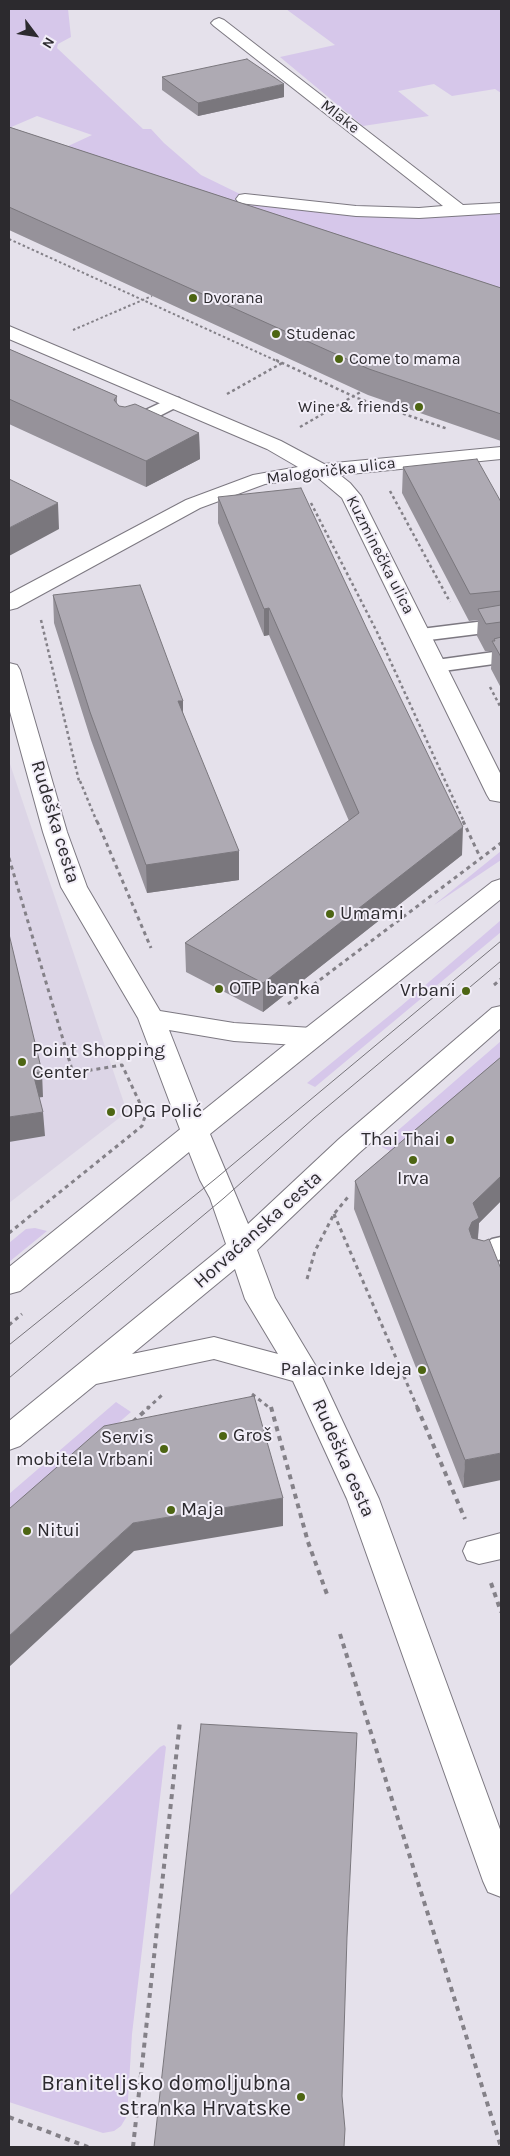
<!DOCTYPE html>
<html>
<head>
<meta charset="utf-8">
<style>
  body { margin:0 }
  #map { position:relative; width:510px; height:2156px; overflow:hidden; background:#e5e1eb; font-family:Karla,sans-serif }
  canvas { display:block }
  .frame { position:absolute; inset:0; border:10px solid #2c2a2e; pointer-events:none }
  .north { position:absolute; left:10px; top:10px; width:50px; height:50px; -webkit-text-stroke:4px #f2eef8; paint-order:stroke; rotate:121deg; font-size:14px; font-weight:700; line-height:20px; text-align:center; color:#2c2a2e }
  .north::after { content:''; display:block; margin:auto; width:18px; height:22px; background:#2c2a2e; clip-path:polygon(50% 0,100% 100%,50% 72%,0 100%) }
</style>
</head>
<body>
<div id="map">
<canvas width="510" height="2156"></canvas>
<div class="frame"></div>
<div class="north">N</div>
</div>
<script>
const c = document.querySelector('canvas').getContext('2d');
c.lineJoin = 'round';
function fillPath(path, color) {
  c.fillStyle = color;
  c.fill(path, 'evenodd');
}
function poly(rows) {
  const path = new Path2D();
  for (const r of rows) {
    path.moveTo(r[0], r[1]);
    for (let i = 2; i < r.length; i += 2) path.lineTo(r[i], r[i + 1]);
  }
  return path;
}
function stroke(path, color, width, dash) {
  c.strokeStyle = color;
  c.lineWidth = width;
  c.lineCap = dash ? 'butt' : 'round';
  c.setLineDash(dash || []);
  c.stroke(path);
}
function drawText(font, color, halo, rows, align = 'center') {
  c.font = font + ' Karla,sans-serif';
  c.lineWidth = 4;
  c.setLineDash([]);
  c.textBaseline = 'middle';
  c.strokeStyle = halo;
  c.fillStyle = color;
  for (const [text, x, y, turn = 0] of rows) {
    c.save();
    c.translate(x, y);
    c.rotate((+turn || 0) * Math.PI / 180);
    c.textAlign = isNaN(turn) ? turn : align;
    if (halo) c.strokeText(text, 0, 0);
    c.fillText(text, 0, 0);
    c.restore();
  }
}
fillPath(poly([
  [9,761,127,1112,9,1203]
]), '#dcd5e6');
fillPath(poly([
  [9,9,68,9,71,37,58,44,57,48,143,129,151,129,164,143,201,175,242,195,244,198,221,210,64,148,92,135,37,116,9,128,9,134],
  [286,9,501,9,501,93,495,89,452,96,434,84,398,91,429,116,363,126,280,57,335,45],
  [244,200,431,215,501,212,501,310,221,212],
  [501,851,501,860,434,905],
  [501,920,501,932,315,1087,307,1083,401,1006],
  [501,1041,501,1058,392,1152,380,1146],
  [35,1228,47,1231,9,1262,9,1243,26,1229],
  [116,1402,131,1412,9,1518,9,1494],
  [164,1745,166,1747,132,2034,127,2116,121,2126,114,2131,103,2133,9,2102,9,1896,160,1747]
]), '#d6c7ea');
const service = poly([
  [173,397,179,398,182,402,179,406,132,430,126,431,120,430,117,426,120,422,173,397],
  [501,619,501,631,421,641,414,639,411,635,414,631,421,629,501,619],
  [501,651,501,663,436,672,429,670,426,666,429,662,436,660,501,651],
  [501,1237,501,1259,482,1267,472,1265,469,1258,472,1251,492,1239,501,1237]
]);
const minor = poly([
  [219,18,224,20,463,205,501,203,501,213,419,218,356,216,239,203,236,199,239,195,245,194,356,206,419,208,443,206,214,26,211,23,214,20,219,18],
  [9,326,281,441,324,464,501,447,501,459,340,475,350,483,361,496,501,775,501,802,490,800,487,795,342,498,317,477,265,484,200,508,17,608,9,610,9,594,186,500,253,475,298,467,267,449,9,339,9,326],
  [9,663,17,665,20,670,67,832,87,887,160,1011,234,1023,312,1028,322,1031,326,1037,322,1043,312,1046,234,1041,169,1030,209,1132,205,1139,195,1141,185,1139,181,1132,138,1018,61,887,43,832,9,708,9,663],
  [501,1533,501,1559,479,1564,467,1560,463,1551,467,1542,501,1533]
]);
const tertiary = poly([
  [501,879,501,899,210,1134,248,1224,339,1139,492,1008,501,1006,501,1028,359,1153,257,1250,275,1298,320,1373,379,1499,501,1832,501,1897,488,1892,483,1881,347,1499,293,1381,214,1359,96,1384,20,1446,9,1450,9,1421,226,1244,210,1198,200,1180,189,1152,20,1291,9,1294,9,1267,302,1031,492,882,501,879],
  [235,1269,245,1299,278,1354,214,1337,132,1354,235,1269]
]);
stroke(service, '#7c7881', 3);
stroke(minor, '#7c7881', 2);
stroke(tertiary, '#7c7881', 2);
stroke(poly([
  [9,239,279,362],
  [73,330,152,296]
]), '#848188', 2, [2.5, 2.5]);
stroke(poly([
  [276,360,357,398,448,429],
  [227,394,282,363],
  [300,427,364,390],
  [390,491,450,602],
  [311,503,377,632,464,822],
  [41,620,79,781],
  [490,687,501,708],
  [80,781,97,822]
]), '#848188', 2.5, [3, 3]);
stroke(poly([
  [97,821,151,948],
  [463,821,481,859],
  [9,858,73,1073,122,1065,145,1114],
  [494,985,501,979],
  [288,1004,501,843],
  [334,1214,418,1409],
  [9,1233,142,1126,146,1113],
  [307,1279,315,1251,334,1214,348,1197],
  [9,1325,22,1314],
  [252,1394,271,1409],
  [147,1409,163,1394]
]), '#848188', 3, [4, 4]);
stroke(poly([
  [271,1407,308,1542,328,1597],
  [417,1407,465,1519],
  [133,1422,149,1407],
  [491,1583,501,1612],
  [340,1634,501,2147],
  [9,2117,88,2147],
  [133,2147,180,1721]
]), '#848188', 4, [5, 5]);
fillPath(service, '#fff');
fillPath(minor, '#fff');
fillPath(tertiary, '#fff');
stroke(poly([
  [9,1345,214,1180,501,941],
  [9,1378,224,1198,314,1118,501,961]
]), '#767379', 1);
fillPath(poly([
  [162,77,284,97,198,116,162,90],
  [9,127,501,288,501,441,368,395,9,230],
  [9,349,117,396,117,404,119,406,199,433,200,459,146,487,9,424],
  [403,467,501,502,501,688,491,669,492,651,485,651,477,636,478,620,469,621,402,493],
  [218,497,462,855,263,1012,186,972,185,943,349,821,269,635,264,636,218,523],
  [53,595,183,701,183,713,239,880,147,893,91,740,54,623],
  [501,1057,501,1201,479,1223,478,1239,484,1241,463,1488,354,1209,355,1181]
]), '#96929a');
fillPath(poly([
  [284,84,284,97,198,116,198,103],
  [199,433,200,459,146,487,146,461],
  [58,503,59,529,9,556,9,528],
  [269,608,269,635,264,636,264,609],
  [178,701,183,701,183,729],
  [463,827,462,855,263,1012,263,983],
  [239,851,239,880,147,893,146,865],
  [42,1072,43,1097,35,1098,33,1073],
  [43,1112,45,1136,9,1142,9,1117],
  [501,1176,501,1201,479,1223,477,1246,470,1250,469,1229,473,1203],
  [501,1453,501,1480,463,1488,465,1460],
  [283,1498,283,1526,134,1551,9,1667,9,1636,133,1523]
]), '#7a777d');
const building = poly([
  [247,59,284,84,198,103,162,77,247,59],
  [9,127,501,288,501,414,369,369,9,207,9,127],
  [9,349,117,396,114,400,119,406,125,407,135,404,199,433,146,461,9,399,9,349],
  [477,459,501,502,501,591,470,594,403,467,477,459],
  [9,479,58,503,9,528,9,479],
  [301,488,367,629,463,827,263,983,185,943,359,813,269,608,264,609,218,497,301,488],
  [140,585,183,701,178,701,239,851,146,865,90,712,53,595,140,585],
  [501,605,501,622,486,624,478,609,501,605],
  [501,637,501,657,492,641,495,641,494,639,501,637],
  [9,934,42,1072,33,1073,43,1112,9,1117,9,934],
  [501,1057,501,1176,473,1203,479,1218,472,1222,469,1229,472,1238,484,1241,489,1239,501,1269,501,1453,465,1460,355,1181,501,1057],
  [254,1396,283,1498,133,1523,9,1636,9,1509,104,1426,254,1396],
  [201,1724,357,1733,347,1937,342,2096,345,2129,344,2147,154,2147,201,1724]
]);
fillPath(building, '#aeaab3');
stroke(building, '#7a777d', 1);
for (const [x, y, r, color] of [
  [193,298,5,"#4d6513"],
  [276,334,5,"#4d6513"],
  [339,359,5,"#4d6513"],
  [419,407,5,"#4d6513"],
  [330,914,5,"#4d6513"],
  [219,989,5,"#4d6513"],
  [466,991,5,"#4d6513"],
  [22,1062,5,"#4d6513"],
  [111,1112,5,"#4d6513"],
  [450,1140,5,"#4d6513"],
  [413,1160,5,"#4d6513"],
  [422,1370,5,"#4d6513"],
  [223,1436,5,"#4d6513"],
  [164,1449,5,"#4d6513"],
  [171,1510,5,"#4d6513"],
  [27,1531,5,"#4d6513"],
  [301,2097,5,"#4d6513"]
]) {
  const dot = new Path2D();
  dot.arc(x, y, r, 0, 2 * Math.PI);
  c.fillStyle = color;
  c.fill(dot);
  stroke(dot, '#f2eef8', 2);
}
drawText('16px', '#2c2a2e', '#f2eef8', [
  ["Mlake",340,117,38],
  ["Malogorička ulica",331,471,-7],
  ["Kuzminečka ulica",380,555,63]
]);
drawText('16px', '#2c2a2e', '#f2eef8', [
  ["Dvorana",203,298],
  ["Studenac",286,334],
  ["Come to mama",349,359],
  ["Wine & friends",409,407,"right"]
], 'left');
drawText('19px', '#2c2a2e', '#f2eef8', [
  ["Rudeška cesta",55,822,73],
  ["Horvaćanska cesta",258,1230,-42],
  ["Rudeška cesta",343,1458,66]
]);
drawText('19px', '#2c2a2e', '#f2eef8', [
  ["Umami",340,914],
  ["OTP banka",229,989],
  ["Vrbani",456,991,"right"],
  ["Point Shopping",32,1051],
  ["Center",32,1073],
  ["OPG Polić",121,1112],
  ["Thai Thai",440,1140,"right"],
  ["Irva",413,1179,"center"],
  ["Palacinke Ideja",412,1370,"right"],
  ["Groš",233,1436],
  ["Servis",154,1438,"right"],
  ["mobitela Vrbani",154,1460,"right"],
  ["Maja",181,1510],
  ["Nitui",37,1531]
], 'left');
drawText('22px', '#2c2a2e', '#f2eef8', [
  ["Braniteljsko domoljubna",291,2084],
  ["stranka Hrvatske",291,2109]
], 'right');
</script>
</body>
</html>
